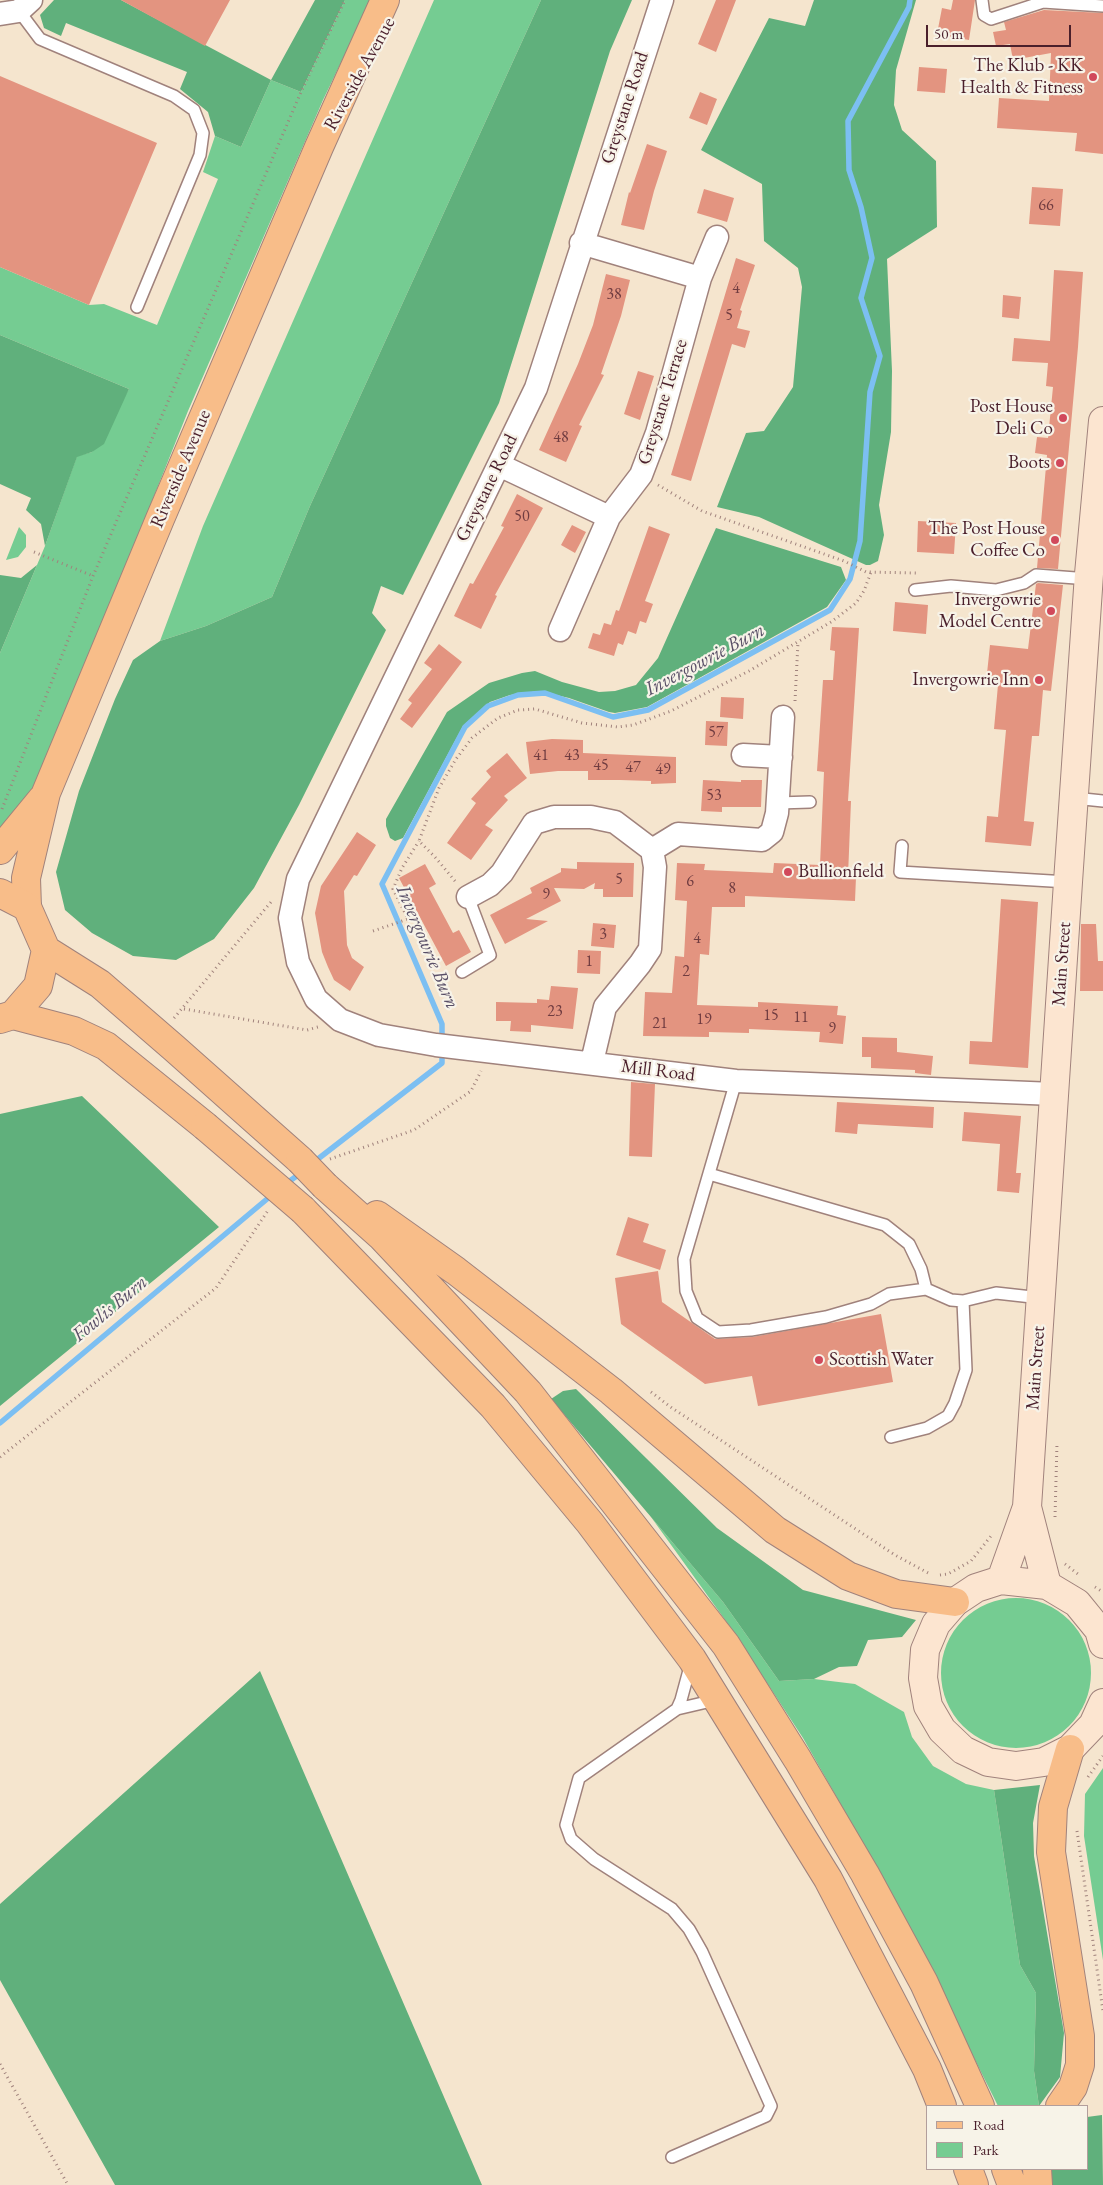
<!DOCTYPE html>
<html>
<head>
<meta charset="utf-8">
<style>
  body { margin:0 }
  #map { position:relative; width:1103px; height:2185px; overflow:hidden; background:#f5e5ce; font-family:"EB Garamond",serif }
  canvas { display:block }
  .legend { position:absolute; left:926px; top:2105px; width:162px; height:65px; box-sizing:border-box; background:#f7f3e8; border:1px solid #b29e9c; margin:0; padding:6px 9px; list-style:none; font-size:15px; color:#4a1f2b }
  .legend li { display:flex; align-items:center; gap:10px; height:25px }
  .legend b { width:25px; border:1px solid #b29e9c }
  .scale { position:absolute; left:926px; top:25px; width:145px; height:22px; box-sizing:border-box; border:2px solid #4a1f2b; border-top:0; padding-left:6px; font-size:15px; line-height:18px; white-space:nowrap; color:#4a1f2b; -webkit-text-stroke:4px #f7f3e8; paint-order:stroke }
</style>
</head>
<body>
<div id="map">
<canvas width="1103" height="2185"></canvas>
<ul class="legend">
<li><b style="height:6px;background:#f8bd89"></b>Road</li>
<li><b style="height:14px;background:#75cc92"></b>Park</li>
</ul>
<div class="scale">50 m</div>
</div>
<script>
const c = document.querySelector('canvas').getContext('2d');
c.lineJoin = 'round';
function fillPath(path, color) {
  c.fillStyle = color;
  c.fill(path, 'evenodd');
}
function poly(rows) {
  const path = new Path2D();
  for (const r of rows) {
    if (r.length === 3) {
      path.moveTo(r[0] + r[2], r[1]);
      path.arc(r[0], r[1], r[2], 0, 2 * Math.PI);
      continue;
    }
    path.moveTo(r[0], r[1]);
    for (let i = 2; i < r.length; i += 2) path.lineTo(r[i], r[i + 1]);
  }
  return path;
}
function stroke(path, color, width, dash) {
  c.strokeStyle = color;
  c.lineWidth = width;
  c.lineCap = dash ? 'butt' : 'round';
  c.setLineDash(dash || []);
  c.stroke(path);
}
function drawText(font, color, halo, rows, align = 'center') {
  c.font = font + ' "EB Garamond",serif';
  c.lineWidth = 4.5;
  c.setLineDash([]);
  c.textBaseline = 'middle';
  c.strokeStyle = halo;
  c.fillStyle = color;
  for (const [text, x, y, turn = 0] of rows) {
    c.save();
    c.translate(x, y);
    c.rotate((+turn || 0) * Math.PI / 180);
    c.textAlign = isNaN(turn) ? turn : align;
    if (halo) c.strokeText(text, 0, 0);
    c.fillText(text, 0, 0);
    c.restore();
  }
}
fillPath(poly([
  [345,0,371,0,323,100,188,411,41,779,0,839,0,653,45,546,77,456,92,452,129,389,0,335,0,267,89,305,104,304,157,325,218,179,203,172,215,136,241,147,271,80,301,92],
  [434,0,541,0,310,506,272,597,206,626,160,641,203,526],
  [19,527,26,535,26,547,18,557,6,560],
  [651,1517,723,1602,779,1681,814,1679,855,1684,904,1712,912,1737,933,1766,966,1784,994,1790,1020,1965,1036,1993,1034,2071,1039,2106,998,2106,895,1900,803,1738,733,1631],
  [1016,1673,75],
  [1103,1768,1103,1960,1084,1836,1085,1794]
]), '#75cc92');
fillPath(poly([
  [54,0,121,0,271,80,315,0,345,0,301,92,271,80,241,147,215,136,208,112,180,89,187,72,66,23,61,36,44,28,40,15],
  [541,0,632,0,610,51,499,403,403,595,381,586,372,613,386,630,299,805,254,888,214,939,176,960,133,956,92,933,65,910,56,872,79,791,115,699,133,660,160,641,206,626,272,597,310,506],
  [814,0,916,0,896,70,894,105,902,130,936,161,937,227,887,259,892,371,891,432,879,505,884,535,878,561,870,565,866,565,759,517,717,507,746,433,764,431,793,387,802,287,798,268,764,241,762,184,701,150,769,18,805,26],
  [0,335,129,389,104,444,92,452,77,457,45,546,41,524,26,510,31,498,0,484],
  [716,528,841,567,846,580,827,607,647,707,615,713,609,712,569,698,539,691,510,695,490,702,463,726,403,838,395,841,390,838,386,826,386,819,447,712,489,683,522,673,535,671,562,682,599,692,615,691,636,685,658,658],
  [37,565,0,653,0,575,21,578],
  [82,1096,219,1227,0,1406,0,1114],
  [576,1389,717,1528,803,1590,916,1620,902,1637,868,1640,857,1666,839,1667,814,1679,779,1681,723,1602,551,1399,563,1391],
  [260,1671,482,2185,115,2185,0,1980,0,1904],
  [1040,1785,1033,1823,1034,1856,1064,2033,1060,2077,1039,2106,1034,2071,1036,1993,1020,1965,994,1790],
  [1102,2115,1103,2185,1052,2185,1050,2169,1087,2169,1087,2117]
]), '#60b07c');
stroke(poly([
  [442,1040,442,1024,382,884,465,727,488,706,518,695,545,693,613,717,648,710,830,610,850,579,860,541,870,392,880,356,861,298,872,258,861,207,849,170,848,121,909,7,910,0],
  [314,1162,442,1063,442,1052],
  [284,1185,301,1173],
  [0,1423,273,1194]
]), '#7cbff2', 5.5);
fillPath(poly([
  [121,0,230,0,205,46],
  [716,0,736,0,716,52,698,44],
  [953,0,975,0,969,40,937,34,942,8,951,10],
  [1044,10,1103,13,1103,154,1075,151,1077,133,997,128,999,98,1049,101,1051,53,1013,60,1010,44,996,46,993,32,1006,30,1004,22],
  [919,67,947,69,945,93,917,91],
  [0,76,157,143,89,305,0,267],
  [700,92,717,99,707,125,689,118],
  [647,144,667,151,654,191,644,230,621,225,629,192,630,193],
  [1032,187,1063,189,1060,226,1029,224],
  [704,189,734,198,727,222,697,213],
  [736,258,755,265,740,310,742,311,737,328,750,331,745,348,732,344,691,481,671,475],
  [1054,270,1083,272,1078,347,1058,569,1037,568,1047,455,1035,453,1037,437,1048,438,1053,387,1046,386,1048,363,1012,361,1014,338,1050,341],
  [606,274,630,280,621,316,601,374,604,375,579,425,582,426,566,462,539,450,578,364,593,325],
  [1003,295,1021,297,1019,319,1002,317],
  [638,371,654,376,640,420,624,414],
  [517,494,543,508,495,595,497,596,481,629,454,616,470,583,473,584,504,527,501,526],
  [918,521,956,523,954,554,917,552],
  [572,525,586,532,575,553,561,545],
  [649,526,670,534,645,601,653,604,646,623,640,621,636,634,628,631,623,645,618,643,614,656,588,648,593,633,600,635,604,623,611,625,616,610,619,611],
  [1038,583,1063,585,1051,691,1043,690,1039,736,1032,736,1024,821,1034,822,1031,846,985,842,987,816,998,817,1006,730,994,729,998,685,986,683,990,645,1028,649,1036,584],
  [895,602,928,605,926,634,893,631],
  [832,627,859,628,848,801,851,801,848,876,856,877,855,901,745,896,745,907,712,907,709,955,700,954,697,1005,758,1007,758,1002,838,1006,837,1015,846,1016,843,1044,819,1042,820,1032,749,1029,749,1033,709,1032,709,1037,643,1036,645,992,672,993,675,956,684,957,687,901,675,900,677,863,705,864,704,870,773,873,774,863,820,865,824,772,817,771,823,680,833,680,835,651,830,650],
  [439,644,462,662,412,728,400,719,412,703,408,700,432,669,424,663],
  [721,697,744,698,743,719,720,717],
  [706,721,728,722,727,746,705,745],
  [552,739,583,740,583,753,676,757,676,783,651,784,651,781,620,780,588,780,588,771,558,771,530,774,526,742],
  [507,753,527,778,504,796,508,800,485,825,493,830,471,860,447,843,476,803,471,799,491,777,486,771],
  [703,780,741,782,741,780,762,780,761,807,722,807,722,812,701,811],
  [357,832,376,845,357,876,354,875,344,891,347,945,352,958,364,967,350,991,334,980,328,967,322,952,315,913,321,886],
  [577,862,634,863,633,897,603,897,603,889,594,889,595,883,584,889,554,888,561,901,526,919,548,921,505,944,490,915,532,893,530,888,561,872,561,868,577,869],
  [425,864,436,884,429,888,453,933,459,930,471,952,446,966,399,878],
  [1001,899,1038,902,1028,1068,969,1064,970,1041,992,1042],
  [593,923,616,925,614,948,591,946],
  [1081,924,1096,924,1098,961,1103,961,1103,991,1080,991],
  [578,950,601,951,600,974,577,973],
  [551,986,578,988,573,1029,531,1025,531,1032,510,1031,511,1021,496,1021,496,1002,537,1003,537,999,549,1000],
  [862,1037,897,1038,897,1052,933,1056,931,1075,915,1073,915,1070,871,1068,871,1057,862,1057],
  [631,1082,655,1084,652,1157,629,1156],
  [837,1102,934,1107,933,1128,858,1124,857,1134,835,1132],
  [964,1112,1021,1116,1016,1173,1021,1173,1019,1193,997,1191,1000,1144,962,1141],
  [628,1217,649,1224,643,1242,666,1250,660,1270,616,1255],
  [658,1271,662,1302,715,1339,752,1337,881,1314,893,1382,758,1406,752,1376,705,1384,621,1324,615,1278]
]), '#e39480');
const lane = poly([
  [982,0,984,15,991,19,1043,2,1103,6],
  [19,11,40,39,174,96,194,110,203,133,200,155,137,307],
  [915,590,951,586,996,590,1024,583,1036,575,1089,579],
  [1074,798,1103,801],
  [778,803,810,802],
  [902,846,900,872,1068,882],
  [462,972,490,955,468,897],
  [736,1081,684,1259,686,1291,697,1318,718,1332,751,1330,826,1317,871,1304,889,1294,926,1289,951,1300,963,1301,996,1293,1041,1298],
  [709,1174,885,1225,909,1244,921,1269,926,1289],
  [891,1437,927,1428,948,1416,955,1403,966,1370,963,1301],
  [677,1709,681,1700,691,1663],
  [672,2157,766,2116,771,2106,702,1952,689,1929,672,1909,594,1859,571,1839,566,1825,579,1778,677,1709,707,1702,718,1703]
]);
const street = poly([
  [662,0,536,388,298,879,290,918,298,962,316,999,340,1020,379,1035,436,1045,736,1081,1054,1094],
  [0,14,19,11,31,0],
  [581,243,700,278],
  [499,465,609,517],
  [560,630,609,517,641,475,657,433,700,278,717,237],
  [743,755,781,757],
  [652,850,678,834,762,840,772,832,777,813,783,717],
  [468,897,490,885,502,873,534,823,554,817,591,817,615,822,652,850,655,867,650,949,640,964,605,1007,592,1062]
]);
const secondary = poly([
  [1027,1507,1047,1585],
  [1001,1580,1027,1507,1068,882,1089,574,1103,421],
  [1103,1644,1099,1630,1077,1603,1047,1585,1001,1580,976,1588,955,1602,936,1624,925,1650,923,1678,928,1706,942,1730,963,1750,988,1762,1016,1766,1044,1762,1070,1749,1093,1725,1103,1703]
]);
const primary = poly([
  [0,850,42,799],
  [27,907,26,878,46,793,160,519,319,147,385,0]
]);
const highway = poly([
  [0,893,27,907,46,950,38,986,13,1015,0,1019],
  [46,950,100,984,174,1048,300,1160],
  [13,1015,74,1031,106,1046,205,1126],
  [325,1186,381,1236,528,1392,726,1645,798,1760,865,1874,924,1983,980,2106],
  [303,1210,493,1406,590,1523,692,1659,828,1879,927,2069,942,2106],
  [377,1215,456,1271,611,1391,775,1530,848,1576,896,1594,955,1602],
  [1060,2106,1073,2087,1080,2065,1080,2036,1051,1852,1053,1807,1070,1749],
  [968,2169,974,2185],
  [1006,2169,1012,2185],
  [1037,2169,1038,2185]
]);
stroke(lane, '#a0827c', 14);
stroke(street, '#a0827c', 25);
stroke(secondary, '#a0827c', 30);
stroke(primary, '#a0827c', 30);
stroke(highway, '#a0827c', 30);
stroke(poly([
  [658,485,702,511,844,561,866,572,916,573],
  [34,552,93,576],
  [795,701,798,642],
  [2,809,93,576,301,92,345,0],
  [455,881,435,857,419,841,439,788,456,759,472,738,486,727,498,718,518,710,535,709,582,723,618,727,633,725,671,711,749,671,831,622,856,603,864,591,871,572],
  [373,931,408,919,393,889,402,868,419,841],
  [184,1009,307,1030,318,1027],
  [174,1018,271,902],
  [330,1159,414,1130,471,1091,481,1071],
  [651,1392,672,1408,895,1555,930,1574],
  [0,1457,216,1288,269,1209],
  [1055,1517,1057,1443],
  [1065,1564,1078,1574],
  [940,1575,948,1574,971,1561,991,1536],
  [1095,1587,1103,1592],
  [1088,1777,1103,1756],
  [1077,1831,1103,2011],
  [0,2064,68,2185]
]), '#a0827c', 3, [1, 4]);
stroke(lane, '#fff', 11);
stroke(street, '#fff', 22);
stroke(secondary, '#fce5d0', 28);
stroke(primary, '#f8bd89', 28);
stroke(highway, '#f8bd89', 28);
const highwayBridge = poly([
  [205,1126,303,1210],
  [300,1160,325,1186]
]);
stroke(highwayBridge, '#a0827c', 30, []);
stroke(highwayBridge, '#f8bd89', 28);
for (const [x, y, r, color] of [
  [1093,77,5,"#d1495b"],
  [1063,418,5,"#d1495b"],
  [1060,463,5,"#d1495b"],
  [1055,540,5,"#d1495b"],
  [1051,611,5,"#d1495b"],
  [1039,680,5,"#d1495b"],
  [788,872,5,"#d1495b"],
  [819,1360,5,"#d1495b"]
]) {
  const dot = new Path2D();
  dot.arc(x, y, r, 0, 2 * Math.PI);
  c.fillStyle = color;
  c.fill(dot);
  stroke(dot, '#f7f3e8', 2);
}
drawText('16px', '#703c40', null, [
  ["66",1046,206],
  ["4",736,289],
  ["38",614,295],
  ["5",729,316],
  ["48",561,438],
  ["50",522,517],
  ["57",716,733],
  ["41",541,756],
  ["43",572,756],
  ["45",601,766],
  ["47",633,768],
  ["49",663,770],
  ["53",714,796],
  ["5",619,880],
  ["6",690,882],
  ["8",732,889],
  ["9",546,895],
  ["3",603,935],
  ["4",697,939],
  ["1",589,962],
  ["2",686,972],
  ["23",555,1012],
  ["15",771,1016],
  ["11",801,1018],
  ["19",704,1020],
  ["21",660,1024],
  ["9",832,1029]
]);
drawText('19px', '#4a1f2b', '#f7f3e8', [
  ["The Klub - KK",1083,66],
  ["Health & Fitness",1083,88],
  ["Post House",1053,407],
  ["Deli Co",1053,429],
  ["Boots",1050,463],
  ["The Post House",1045,529],
  ["Coffee Co",1045,551],
  ["Invergowrie",1041,600],
  ["Model Centre",1041,622],
  ["Invergowrie Inn",1029,680],
  ["Bullionfield",798,872,"left"],
  ["Scottish Water",829,1360,"left"]
], 'right');
drawText('19px', '#4a1f2b', '#f7f3e8', [
  ["Riverside Avenue",360,74,-61],
  ["Greystane Road",625,108,-72],
  ["Greystane Terrace",663,402,-73],
  ["Riverside Avenue",181,469,-67],
  ["Greystane Road",487,488,-64],
  ["Main Street",1062,964,-86],
  ["Mill Road",658,1071,7],
  ["Main Street",1036,1368,-86]
]);
drawText('italic 20px', '#594f67', '#f7f3e8', [
  ["Invergowrie Burn",705,660,-28],
  ["Invergowrie Burn",427,947,67],
  ["Fowlis Burn",110,1309,-40]
]);
</script>
</body>
</html>
